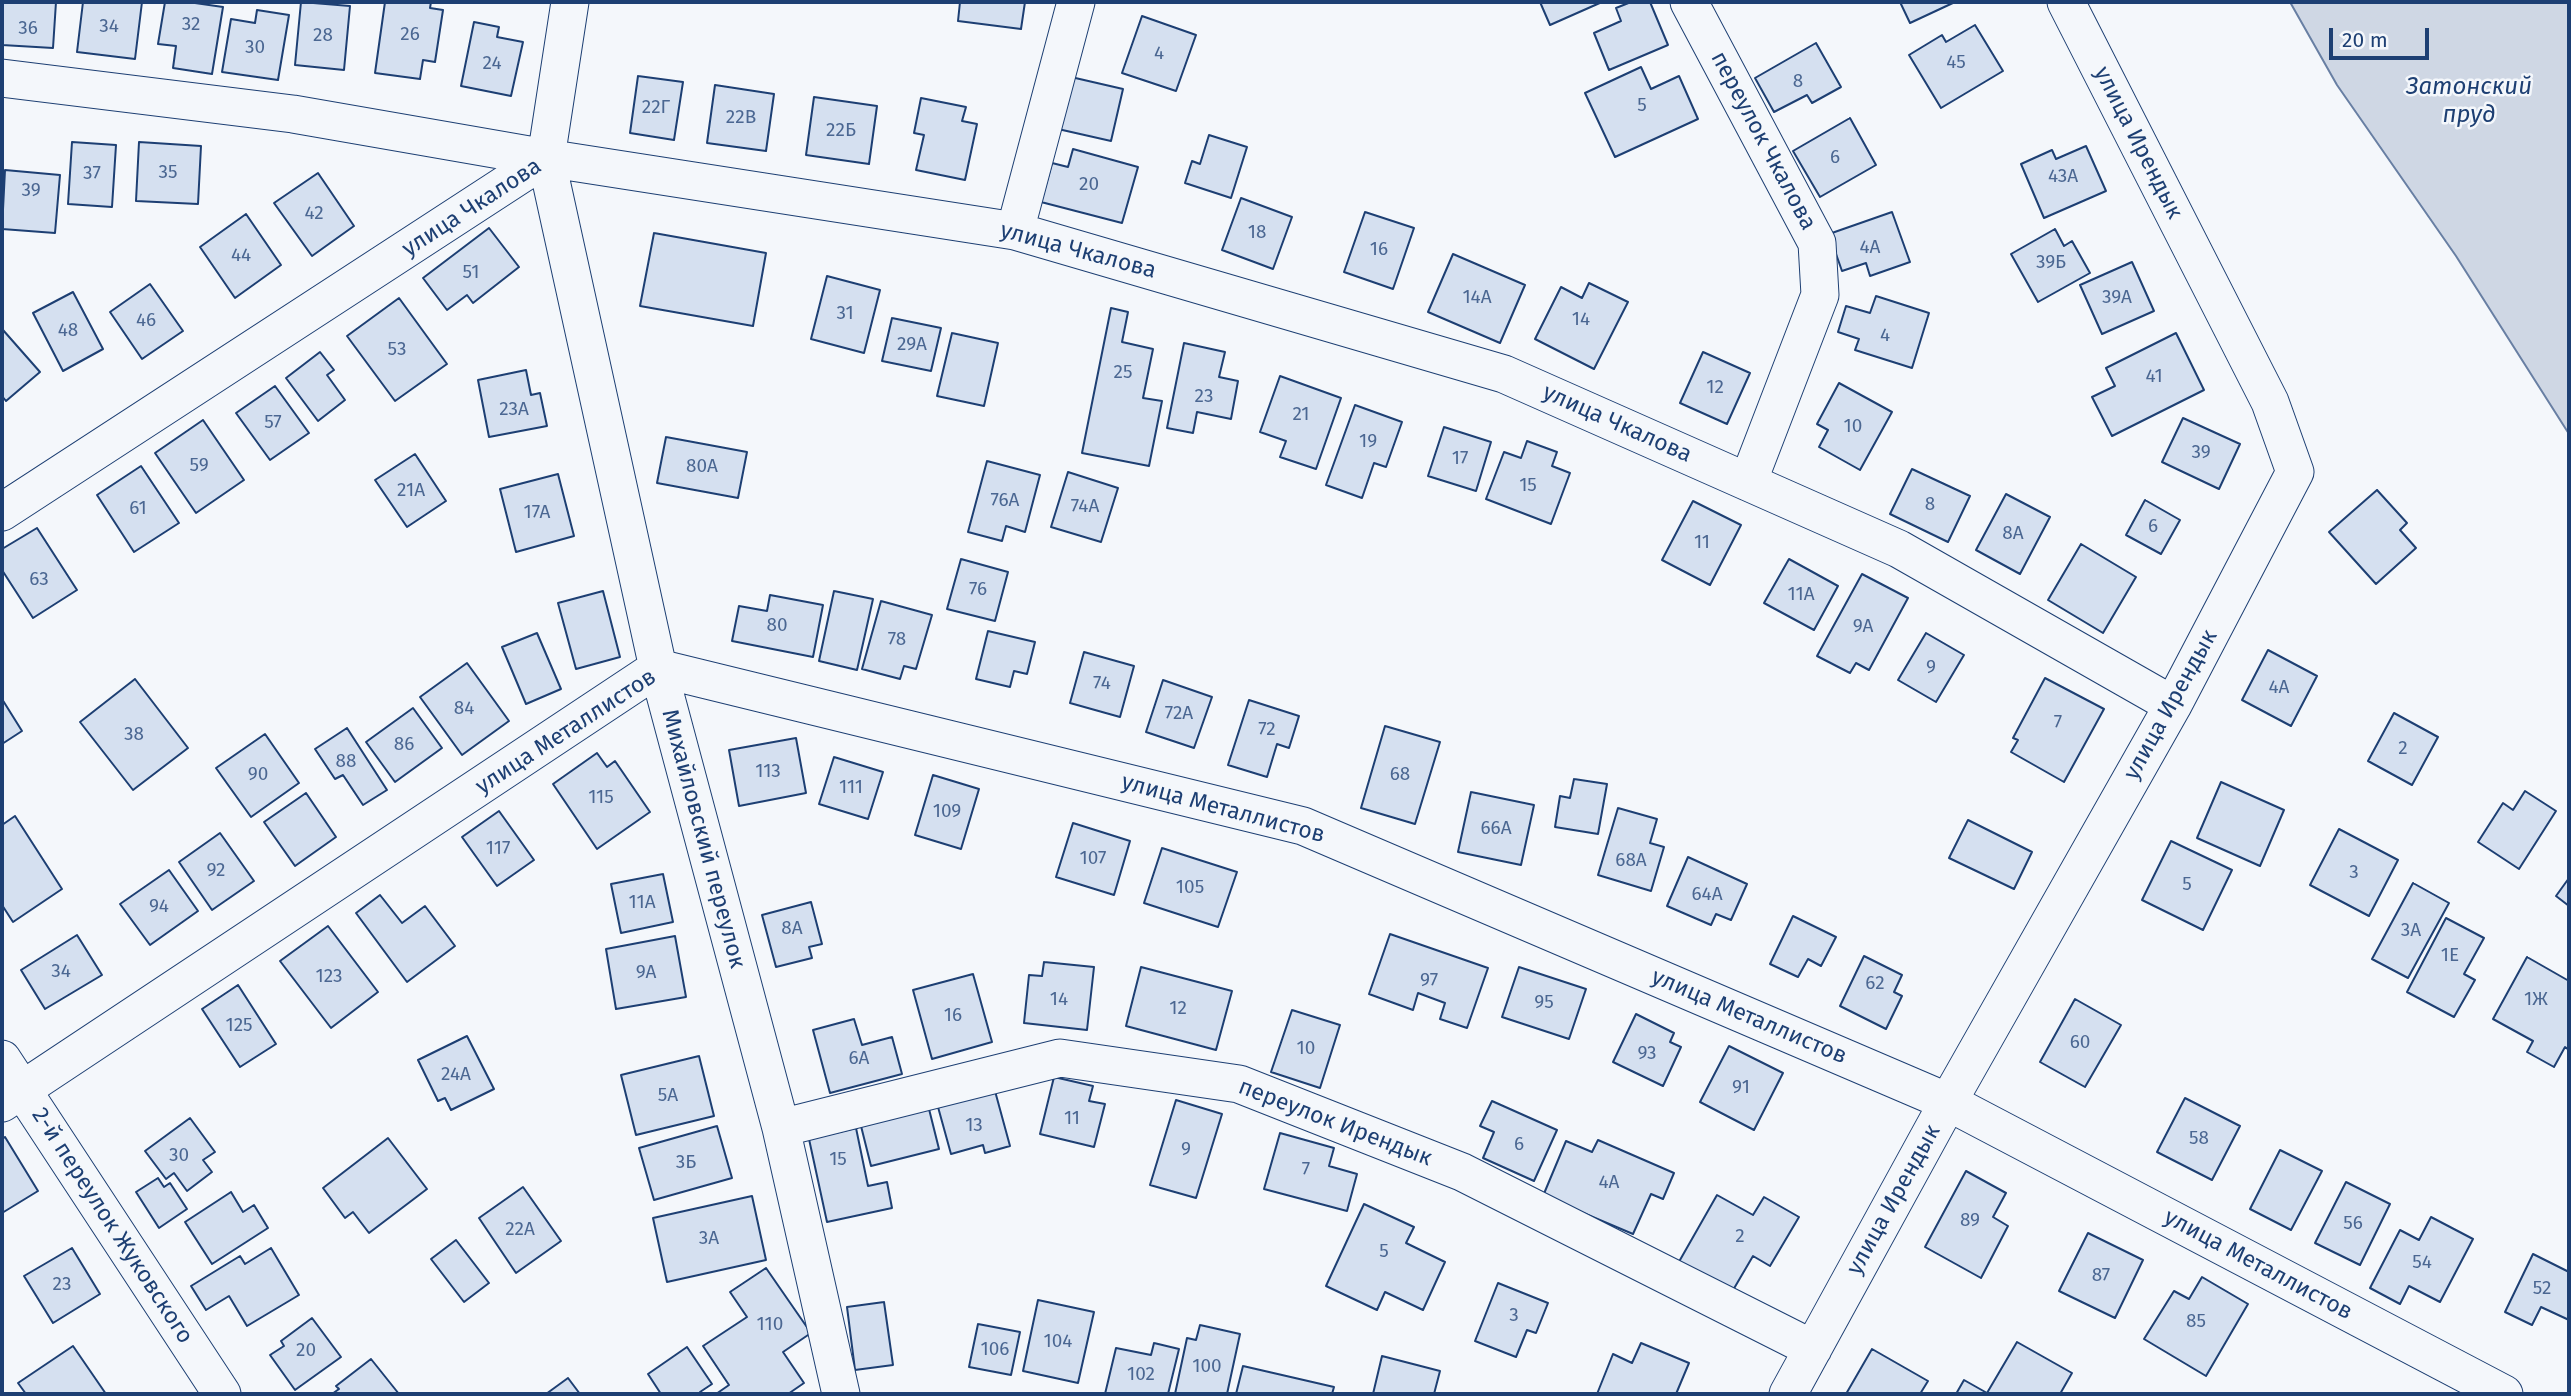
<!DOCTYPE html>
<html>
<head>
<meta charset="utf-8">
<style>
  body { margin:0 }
  #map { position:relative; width:2571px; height:1396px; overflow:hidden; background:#f4f7fb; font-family:"Fira Sans",sans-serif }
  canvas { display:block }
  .frame { position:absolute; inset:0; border:4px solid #1d3f73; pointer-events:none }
  .scale { position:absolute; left:2329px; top:28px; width:100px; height:32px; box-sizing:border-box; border:4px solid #1d3f73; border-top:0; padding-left:9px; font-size:21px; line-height:24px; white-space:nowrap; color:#1d3f73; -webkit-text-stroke:5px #f4f7fb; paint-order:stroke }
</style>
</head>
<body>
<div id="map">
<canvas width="2571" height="1396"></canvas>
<div class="frame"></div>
<div class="scale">20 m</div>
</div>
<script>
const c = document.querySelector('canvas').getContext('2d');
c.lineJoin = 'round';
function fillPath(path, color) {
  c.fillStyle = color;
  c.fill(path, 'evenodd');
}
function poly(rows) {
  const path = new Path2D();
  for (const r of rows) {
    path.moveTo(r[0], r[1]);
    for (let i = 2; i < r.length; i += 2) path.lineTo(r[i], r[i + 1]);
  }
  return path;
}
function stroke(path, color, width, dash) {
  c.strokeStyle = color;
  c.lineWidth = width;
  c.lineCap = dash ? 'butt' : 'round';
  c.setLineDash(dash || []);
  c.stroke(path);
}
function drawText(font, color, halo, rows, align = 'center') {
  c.font = font + ' "Fira Sans",sans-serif';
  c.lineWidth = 5;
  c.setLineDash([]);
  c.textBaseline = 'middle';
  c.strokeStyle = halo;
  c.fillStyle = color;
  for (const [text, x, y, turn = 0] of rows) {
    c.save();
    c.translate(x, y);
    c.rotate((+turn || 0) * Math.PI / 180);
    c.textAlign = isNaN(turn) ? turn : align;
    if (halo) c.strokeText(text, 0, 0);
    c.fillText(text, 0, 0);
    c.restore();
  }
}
const water = poly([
  [2290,2,2569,2,2569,434,2456,256,2337,85,2290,2]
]);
fillPath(water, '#cfd7e4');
stroke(water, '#687fa3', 2);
const building = poly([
  [3,2,56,2,53,48,2,45,3,2],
  [83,2,142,2,135,59,77,52,83,2],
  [165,2,188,2,223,7,212,74,173,68,176,46,158,44,165,2],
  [301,2,350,6,344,70,295,65,301,2],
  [385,2,431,2,430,8,443,10,435,62,423,60,420,79,375,73,385,2],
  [960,2,1025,2,1021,29,958,21,960,2],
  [1540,2,1602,2,1550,25,1540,2],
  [1631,2,1650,2,1668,45,1609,70,1594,33,1621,21,1616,8,1631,2],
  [1900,2,1955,2,1910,23,1900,2],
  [257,10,289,15,278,80,222,72,231,19,255,23,257,10],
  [1142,16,1196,35,1176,91,1122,73,1142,16],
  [474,22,499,27,497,37,523,42,511,96,461,86,474,22],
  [1975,25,2003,71,1941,108,1909,55,1942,35,1946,42,1975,25],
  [1816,43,1841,87,1812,103,1807,95,1774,112,1755,78,1816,43],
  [1641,67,1651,89,1679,76,1698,119,1615,157,1585,93,1641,67],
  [638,76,683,82,674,140,630,133,638,76],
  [1071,77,1123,89,1111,141,1058,129,1071,77],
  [715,85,774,94,766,151,707,143,715,85],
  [814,97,877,106,869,164,806,155,814,97],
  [921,98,966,107,962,121,977,124,965,180,916,170,924,135,914,133,921,98],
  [1850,118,1876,165,1820,197,1793,151,1850,118],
  [1209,135,1247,147,1231,198,1185,183,1192,161,1200,164,1209,135],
  [72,142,116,145,112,207,68,204,72,142],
  [139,142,201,146,198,204,136,201,139,142],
  [2086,146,2106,191,2044,218,2021,164,2052,150,2056,159,2086,146],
  [1073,149,1138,167,1122,223,1041,202,1052,163,1068,167,1073,149],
  [5,170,60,175,55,233,2,229,5,170],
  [318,173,354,226,312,256,274,203,318,173],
  [1241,198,1292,217,1273,269,1222,250,1241,198],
  [1365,212,1414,228,1393,289,1344,272,1365,212],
  [1892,212,1910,262,1870,276,1866,263,1842,271,1829,234,1892,212],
  [246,214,281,265,235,298,200,247,246,214],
  [489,228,519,267,473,303,467,295,447,310,423,278,489,228],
  [2055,229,2064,246,2072,241,2090,273,2038,302,2011,254,2055,229],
  [654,233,766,253,753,326,640,306,654,233],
  [1453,254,1525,285,1500,343,1428,312,1453,254],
  [2132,262,2154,311,2102,334,2080,285,2132,262],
  [827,276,880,290,864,353,811,339,827,276],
  [1589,283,1628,302,1594,369,1535,339,1561,287,1582,298,1589,283],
  [150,284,183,331,142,359,110,312,150,284],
  [73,292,103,349,63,371,33,313,73,292],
  [1876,296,1929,313,1912,368,1855,350,1859,339,1838,332,1846,306,1870,313,1876,296],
  [399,298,447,364,395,401,347,336,399,298],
  [1111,308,1128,312,1122,342,1153,349,1143,398,1162,401,1149,466,1082,453,1111,308],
  [892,318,941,328,931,371,882,361,892,318],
  [3,330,40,372,6,401,2,396,3,330],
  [952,333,998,343,984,406,937,396,952,333],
  [2176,333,2204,390,2112,436,2092,397,2115,386,2106,368,2176,333],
  [1184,343,1225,352,1219,377,1238,381,1231,419,1197,412,1193,433,1167,428,1184,343],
  [320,352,334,370,327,375,345,400,318,421,286,378,320,352],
  [1703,352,1750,373,1727,424,1680,403,1703,352],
  [526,370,531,395,540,393,547,426,489,437,478,380,526,370],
  [1280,376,1341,398,1316,469,1280,457,1286,441,1260,432,1280,376],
  [1839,383,1892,412,1860,470,1819,447,1828,430,1817,424,1839,383],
  [275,386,309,433,270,460,236,413,275,386],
  [1355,405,1402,422,1386,467,1374,463,1362,498,1326,485,1355,405],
  [2183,418,2240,444,2219,489,2162,462,2183,418],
  [203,420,244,480,196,513,155,453,203,420],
  [1444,427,1491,442,1476,491,1428,476,1444,427],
  [666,437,747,452,738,498,657,483,666,437],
  [1527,441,1557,452,1552,466,1570,473,1551,524,1486,499,1504,452,1521,458,1527,441],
  [415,454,446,501,407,527,375,480,415,454],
  [987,461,1040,475,1025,532,1006,526,1002,541,968,532,987,461],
  [141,466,179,523,134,552,97,495,141,466],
  [1912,469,1970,496,1948,542,1890,514,1912,469],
  [1068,472,1118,488,1101,542,1051,527,1068,472],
  [558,474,574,536,516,552,500,489,558,474],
  [2377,490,2407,523,2400,530,2416,548,2376,584,2329,532,2377,490],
  [2006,494,2050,517,2020,574,1976,550,2006,494],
  [2145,500,2180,520,2161,554,2126,535,2145,500],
  [1693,501,1741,525,1710,585,1662,560,1693,501],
  [37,528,77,590,33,618,2,570,2,549,37,528],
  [2081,544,2136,577,2103,633,2048,600,2081,544],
  [961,559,1008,572,995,621,947,609,961,559],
  [1789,559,1838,586,1814,630,1764,603,1789,559],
  [1862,574,1908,598,1869,670,1856,663,1850,673,1817,656,1862,574],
  [603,591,620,657,576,669,558,603,603,591],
  [834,591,873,599,857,670,819,661,834,591],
  [770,595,823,605,813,657,732,641,739,606,767,611,770,595],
  [881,601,932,615,916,669,904,666,900,679,862,669,881,601],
  [988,631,1035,642,1027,674,1014,671,1010,687,976,679,988,631],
  [537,633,561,689,526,704,502,647,537,633],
  [1926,633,1964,655,1936,702,1898,680,1926,633],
  [2268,650,2317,676,2291,726,2242,700,2268,650],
  [1084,652,1134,666,1120,717,1070,703,1084,652],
  [467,663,509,721,462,755,420,697,467,663],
  [2045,678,2104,709,2064,782,2011,752,2018,740,2013,738,2045,678],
  [135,679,188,748,133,790,80,722,135,679],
  [1163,680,1212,697,1194,748,1146,732,1163,680],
  [2,699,22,731,2,744,2,699],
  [1249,700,1299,716,1289,748,1277,744,1267,777,1228,765,1249,700],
  [413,708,442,748,395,782,366,742,413,708],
  [2394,713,2438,737,2412,785,2368,761,2394,713],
  [1385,726,1440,742,1415,824,1361,808,1385,726],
  [347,728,387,790,363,805,343,775,335,779,315,749,347,728],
  [265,734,299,783,251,817,216,768,265,734],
  [796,738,806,793,739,806,729,750,796,738],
  [597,753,607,767,615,761,650,812,597,849,553,784,597,753],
  [834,757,883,772,868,819,819,804,834,757],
  [933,775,979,789,961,849,915,835,933,775],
  [1574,779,1607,784,1598,834,1555,827,1560,796,1570,798,1574,779],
  [2221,782,2284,810,2260,866,2197,838,2221,782],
  [2525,791,2556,811,2519,869,2478,842,2503,803,2513,810,2525,791],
  [1471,792,1534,805,1521,865,1458,852,1471,792],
  [306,793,336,837,295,866,264,822,306,793],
  [1618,808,1657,819,1650,843,1664,847,1651,891,1598,875,1618,808],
  [499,811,534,860,497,886,462,837,499,811],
  [15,816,62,889,13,922,2,905,2,825,15,816],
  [1968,820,2032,852,2014,889,1949,858,1968,820],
  [1073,823,1130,841,1114,895,1056,877,1073,823],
  [2339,829,2398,860,2369,916,2310,885,2339,829],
  [220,833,254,881,212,910,179,862,220,833],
  [2171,841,2232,870,2203,930,2142,900,2171,841],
  [1162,848,1237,872,1218,927,1144,903,1162,848],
  [1688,857,1747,884,1731,920,1716,914,1711,925,1667,906,1688,857],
  [169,870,198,911,150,945,120,904,169,870],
  [663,874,673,922,621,933,611,884,663,874],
  [2569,878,2569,906,2556,896,2569,878],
  [2413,883,2449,903,2408,978,2372,959,2413,883],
  [380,895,402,923,425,906,455,946,407,982,356,913,380,895],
  [811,902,822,944,809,947,812,958,776,967,762,915,811,902],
  [1793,916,1836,937,1821,966,1808,959,1798,977,1770,964,1793,916],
  [2446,918,2484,938,2464,974,2475,980,2454,1017,2407,992,2446,918],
  [328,926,378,992,331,1028,280,961,328,926],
  [1390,934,1488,968,1467,1028,1440,1019,1445,1003,1418,993,1413,1010,1369,994,1390,934],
  [77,935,102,975,45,1009,21,970,77,935],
  [675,936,686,997,616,1009,606,949,675,936],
  [1864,956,1902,975,1894,992,1902,996,1886,1029,1840,1006,1864,956],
  [2527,957,2569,981,2569,1050,2565,1047,2554,1067,2527,1052,2533,1041,2493,1019,2527,957],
  [1044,962,1094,967,1087,1030,1024,1023,1029,975,1042,976,1044,962],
  [1141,967,1232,991,1216,1050,1126,1026,1141,967],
  [1519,967,1586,989,1569,1039,1502,1017,1519,967],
  [973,974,992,1042,932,1059,913,990,973,974],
  [238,985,276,1044,240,1067,202,1009,238,985],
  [2075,999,2121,1025,2085,1087,2040,1062,2075,999],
  [1292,1010,1340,1025,1320,1088,1271,1072,1292,1010],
  [1636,1014,1674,1033,1670,1042,1681,1047,1663,1086,1613,1062,1636,1014],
  [854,1019,862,1045,892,1037,902,1074,830,1093,813,1030,854,1019],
  [467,1036,494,1089,451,1110,445,1098,438,1101,418,1060,467,1036],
  [1729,1046,1783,1073,1754,1130,1700,1102,1729,1046],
  [699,1056,714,1116,636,1135,621,1075,699,1056],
  [1054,1077,1093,1086,1089,1101,1105,1104,1094,1147,1040,1134,1054,1077],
  [995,1091,1010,1146,985,1153,983,1145,951,1154,938,1107,995,1091],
  [2185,1098,2240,1126,2212,1180,2157,1152,2185,1098],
  [1176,1100,1222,1114,1196,1198,1150,1185,1176,1100],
  [1492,1101,1557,1130,1534,1181,1483,1158,1494,1132,1480,1126,1492,1101],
  [928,1105,939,1149,871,1166,860,1122,928,1105],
  [190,1118,215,1152,203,1160,212,1172,187,1191,174,1173,166,1179,145,1151,190,1118],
  [717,1126,732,1178,654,1200,639,1148,717,1126],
  [856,1128,868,1186,887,1182,892,1208,827,1222,809,1139,856,1128],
  [1280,1133,1334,1148,1329,1166,1357,1174,1347,1211,1264,1189,1280,1133],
  [5,1137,38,1191,2,1213,2,1139,5,1137],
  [388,1138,427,1189,369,1233,353,1212,345,1218,323,1188,388,1138],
  [1598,1140,1674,1173,1663,1199,1651,1194,1633,1234,1543,1196,1566,1141,1592,1152,1598,1140],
  [2280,1150,2322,1171,2291,1230,2250,1209,2280,1150],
  [1966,1171,2006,1193,1993,1217,2008,1226,1981,1278,1925,1247,1966,1171],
  [158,1178,164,1187,170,1183,187,1209,159,1228,136,1192,158,1178],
  [2346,1182,2390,1204,2360,1265,2315,1243,2346,1182],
  [523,1187,561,1241,516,1273,479,1218,523,1187],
  [231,1192,243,1212,254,1205,268,1228,212,1264,185,1222,231,1192],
  [1717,1195,1753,1215,1764,1197,1799,1217,1770,1266,1753,1256,1729,1297,1676,1267,1717,1195],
  [752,1196,766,1260,667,1282,653,1218,752,1196],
  [1364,1204,1414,1227,1406,1243,1445,1262,1423,1310,1385,1292,1377,1310,1326,1286,1364,1204],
  [2431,1217,2473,1239,2440,1302,2409,1286,2400,1304,2370,1288,2400,1230,2419,1240,2431,1217],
  [2088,1233,2143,1260,2115,1318,2059,1291,2088,1233],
  [456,1240,489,1283,464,1302,431,1259,456,1240],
  [72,1248,100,1294,53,1323,24,1276,72,1248],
  [271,1248,299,1295,247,1326,229,1296,206,1310,191,1286,240,1256,245,1264,271,1248],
  [2533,1254,2569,1272,2569,1320,2541,1307,2532,1325,2505,1312,2533,1254],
  [766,1268,811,1333,783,1352,804,1383,788,1394,716,1394,729,1385,703,1346,747,1317,730,1292,766,1268],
  [2202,1277,2248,1304,2206,1376,2144,1339,2174,1291,2189,1299,2202,1277],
  [1498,1283,1548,1303,1536,1333,1527,1330,1516,1357,1475,1341,1498,1283],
  [1038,1300,1094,1312,1078,1383,1023,1371,1038,1300],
  [884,1302,893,1365,855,1370,847,1307,884,1302],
  [312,1318,341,1357,295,1390,270,1355,284,1346,281,1341,312,1318],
  [978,1324,1020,1332,1011,1375,969,1367,978,1324],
  [1200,1325,1240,1334,1227,1394,1175,1394,1187,1338,1196,1340,1200,1325],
  [2017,1342,2072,1373,2060,1394,1956,1394,1964,1380,1987,1393,2017,1342],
  [1154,1343,1179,1349,1168,1394,1105,1394,1116,1348,1151,1355,1154,1343],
  [1641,1343,1689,1363,1676,1394,1597,1394,1613,1354,1632,1363,1641,1343],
  [73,1346,106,1394,26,1394,18,1383,73,1346],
  [687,1347,712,1384,700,1392,702,1394,661,1394,648,1374,687,1347],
  [1872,1349,1928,1381,1920,1394,1846,1394,1872,1349],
  [1382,1356,1440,1371,1434,1394,1373,1394,1382,1356],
  [371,1359,399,1394,332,1394,339,1389,336,1386,371,1359],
  [1243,1366,1334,1387,1332,1394,1236,1394,1243,1366],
  [568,1378,580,1394,546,1394,568,1378]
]);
fillPath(building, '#d5e0f0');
stroke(building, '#1d3f73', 2);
const minor = poly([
  [570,2,546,158,658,668,781,1128,841,1394],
  [1689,2,1817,243,1820,295,1748,482],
  [2,78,293,114,546,158],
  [1015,231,1076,2],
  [2,512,546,158,1015,231,1504,374,1899,549,2173,705],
  [2,1059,222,1394],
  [2,1103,658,668,1303,826,1948,1102,2504,1394],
  [781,1128,1060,1058,1239,1084,1462,1172,1813,1349],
  [1788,1394,1948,1102,2173,705,2295,472,2270,402,2066,2]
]);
stroke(minor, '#1d3f73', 39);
stroke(minor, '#f4f7fb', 37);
drawText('19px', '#4b6792', null, [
  ["32",191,25],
  ["34",109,27],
  ["36",28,29],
  ["26",410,35],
  ["28",323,36],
  ["30",255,48],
  ["4",1159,54],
  ["45",1956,63],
  ["24",492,64],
  ["8",1798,82],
  ["5",1642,106],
  ["22Г",656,108],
  ["22В",741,118],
  ["22Б",841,131],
  ["6",1835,158],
  ["35",168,173],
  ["37",92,174],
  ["43А",2063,177],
  ["20",1089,185],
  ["39",31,191],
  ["42",314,214],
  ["18",1257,233],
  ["4А",1870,248],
  ["16",1379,250],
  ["44",241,256],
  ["39Б",2051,263],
  ["51",471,273],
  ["14А",1477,298],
  ["39А",2117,298],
  ["31",845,314],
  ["14",1581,320],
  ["46",146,321],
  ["48",68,331],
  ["4",1885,336],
  ["29А",912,345],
  ["53",397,350],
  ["25",1123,373],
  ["41",2154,377],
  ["12",1715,388],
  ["23",1204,397],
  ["23А",514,410],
  ["21",1301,415],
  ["57",273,423],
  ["10",1853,427],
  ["19",1368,442],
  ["39",2201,453],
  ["17",1460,459],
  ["59",199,466],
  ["80А",702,467],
  ["15",1528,486],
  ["21А",411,491],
  ["76А",1005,501],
  ["8",1930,505],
  ["74А",1085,507],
  ["61",138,509],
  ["17А",537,513],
  ["6",2153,527],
  ["8А",2013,534],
  ["11",1702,543],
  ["63",39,580],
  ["76",978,590],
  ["11А",1801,595],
  ["80",777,626],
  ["9А",1863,627],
  ["78",897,640],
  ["9",1931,668],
  ["74",1102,684],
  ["4А",2279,688],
  ["84",464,709],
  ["72А",1179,714],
  ["7",2058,723],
  ["72",1267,730],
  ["38",134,735],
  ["86",404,745],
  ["2",2403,749],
  ["88",346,762],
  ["113",768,772],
  ["90",258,775],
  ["68",1400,775],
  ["111",851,788],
  ["115",601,798],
  ["109",947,812],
  ["66А",1496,829],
  ["117",498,849],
  ["107",1093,859],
  ["68А",1631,861],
  ["92",216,871],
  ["3",2354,873],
  ["5",2187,885],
  ["105",1190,888],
  ["64А",1707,895],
  ["11А",642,903],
  ["94",159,907],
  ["8А",792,929],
  ["3А",2411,931],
  ["1Е",2450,956],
  ["34",61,972],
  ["9А",646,973],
  ["123",329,977],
  ["97",1429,981],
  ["62",1875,984],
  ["14",1059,1000],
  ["1Ж",2536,1000],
  ["95",1544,1003],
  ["12",1178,1009],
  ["16",953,1016],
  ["125",239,1026],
  ["60",2080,1043],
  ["10",1306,1049],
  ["93",1647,1054],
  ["6А",859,1059],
  ["24А",456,1075],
  ["91",1741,1088],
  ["5А",668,1096],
  ["11",1072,1119],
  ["13",974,1126],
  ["58",2199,1139],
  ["6",1519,1145],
  ["9",1186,1150],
  ["30",179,1156],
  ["15",838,1160],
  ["3Б",686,1163],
  ["7",1306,1170],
  ["4А",1609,1183],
  ["89",1970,1221],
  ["56",2353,1224],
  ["22А",520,1230],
  ["2",1740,1237],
  ["3А",709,1239],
  ["5",1384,1252],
  ["54",2422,1263],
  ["87",2101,1276],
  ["23",62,1285],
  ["52",2542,1289],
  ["3",1514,1316],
  ["85",2196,1322],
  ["110",770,1325],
  ["104",1058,1342],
  ["106",995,1350],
  ["20",306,1351],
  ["100",1207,1367],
  ["102",1141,1375]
]);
drawText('23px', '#1d3f73', '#f4f7fb', [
  ["переулок Чкалова",1763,141,62],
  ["улица Ирендык",2138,143,63],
  ["улица Чкалова",472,208,-33],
  ["улица Чкалова",1078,251,15],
  ["улица Чкалова",1617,424,24],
  ["улица Ирендык",2171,705,-61],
  ["улица Металлистов",566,732,-33],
  ["улица Металлистов",1223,809,15],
  ["Михайловский переулок",703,839,75],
  ["улица Металлистов",1749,1017,23],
  ["переулок Ирендык",1335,1123,21],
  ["улица Ирендык",1894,1200,-61],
  ["2-й переулок Жуковского",112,1226,57],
  ["улица Металлистов",2258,1265,28]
]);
drawText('italic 24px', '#1d3f73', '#f4f7fb', [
  ["Затонский",2469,87],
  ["пруд",2469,115]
]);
</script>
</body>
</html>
